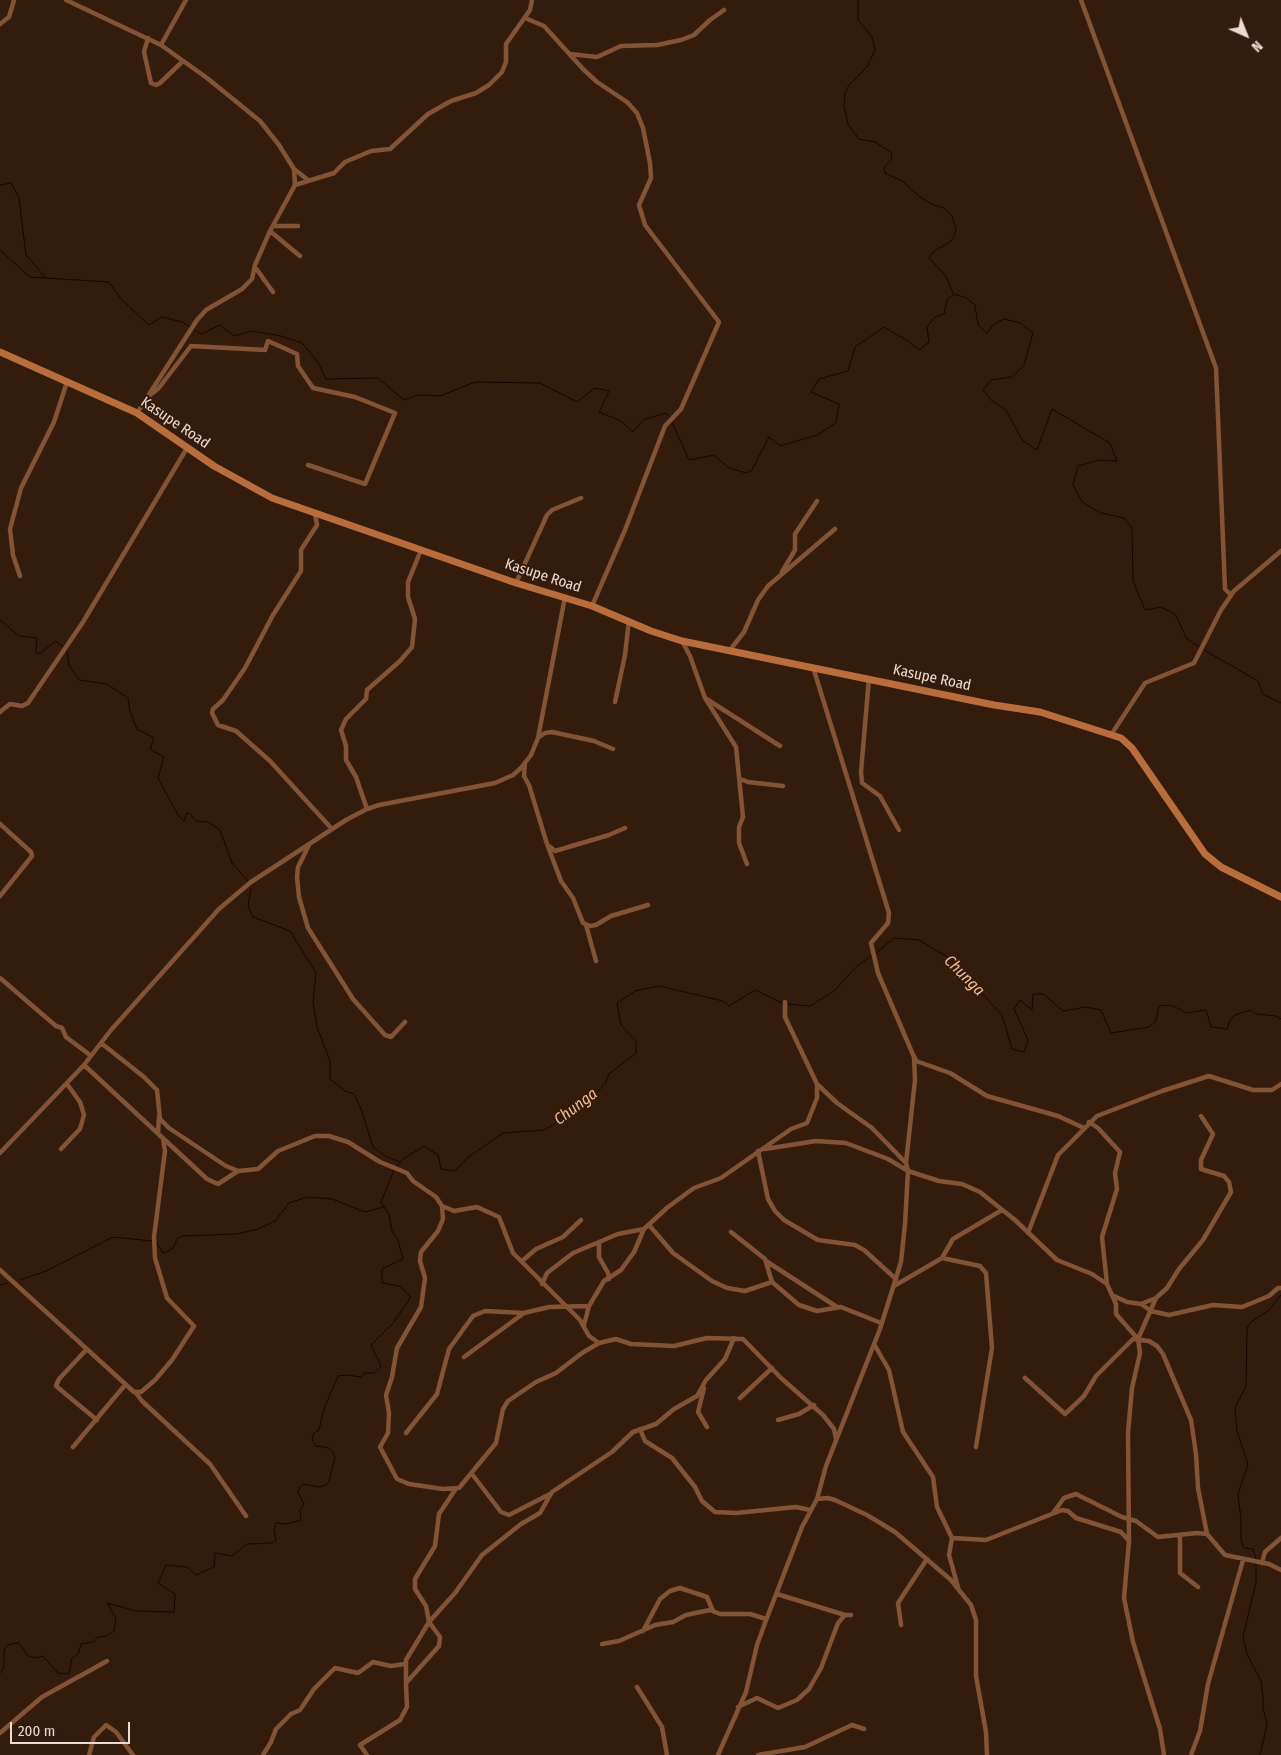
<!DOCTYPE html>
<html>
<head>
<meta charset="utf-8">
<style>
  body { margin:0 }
  #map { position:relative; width:1281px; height:1755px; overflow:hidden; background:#341c0c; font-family:"Fira Sans Condensed",sans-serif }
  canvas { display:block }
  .north { position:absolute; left:1221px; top:10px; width:50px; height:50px; -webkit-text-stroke:4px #341c0c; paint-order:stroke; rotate:136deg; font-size:14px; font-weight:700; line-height:20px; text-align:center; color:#ecdbd1 }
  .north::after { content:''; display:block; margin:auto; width:18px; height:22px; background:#ecdbd1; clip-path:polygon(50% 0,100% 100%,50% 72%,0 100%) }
  .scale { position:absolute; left:10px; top:1722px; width:120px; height:22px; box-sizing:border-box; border:2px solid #ecdbd1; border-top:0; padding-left:6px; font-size:15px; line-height:18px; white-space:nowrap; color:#ecdbd1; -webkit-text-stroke:4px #341c0c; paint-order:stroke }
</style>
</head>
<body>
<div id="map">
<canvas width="1281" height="1755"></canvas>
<div class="north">N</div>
<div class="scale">200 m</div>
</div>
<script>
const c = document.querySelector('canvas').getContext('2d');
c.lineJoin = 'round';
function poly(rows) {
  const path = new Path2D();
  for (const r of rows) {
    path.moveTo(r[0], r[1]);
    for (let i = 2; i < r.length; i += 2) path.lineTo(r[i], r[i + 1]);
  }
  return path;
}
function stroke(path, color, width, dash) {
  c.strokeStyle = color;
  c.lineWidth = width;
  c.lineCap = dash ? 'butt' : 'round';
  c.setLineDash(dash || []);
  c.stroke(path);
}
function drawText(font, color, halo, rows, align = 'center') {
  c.font = font + ' "Fira Sans Condensed",sans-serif';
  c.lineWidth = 4;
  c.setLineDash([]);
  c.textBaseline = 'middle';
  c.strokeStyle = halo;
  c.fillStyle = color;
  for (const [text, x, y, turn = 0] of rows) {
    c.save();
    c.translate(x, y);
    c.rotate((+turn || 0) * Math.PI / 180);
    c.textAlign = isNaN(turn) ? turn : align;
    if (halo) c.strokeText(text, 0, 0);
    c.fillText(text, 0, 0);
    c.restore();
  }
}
stroke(poly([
  [858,0,858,20,872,37,875,50,867,67,849,85,845,93,844,106,848,124,859,139,875,142,891,152,892,159,884,168,885,173,902,181,919,196,931,204,944,208,952,216,956,229,954,237,950,242,934,251,929,258,946,276,953,293],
  [0,185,11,183,19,198,26,255,46,278],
  [0,250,30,277,109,282,122,300,149,325,162,317,182,322,190,327],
  [193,329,201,334,220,325,234,336,252,331,281,336,302,343,319,364,326,379,378,378,404,400,418,395,440,396,475,382,540,383,577,402,595,388,609,391,599,412,621,421,633,432,643,420,666,413,670,418],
  [672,422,689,460,714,455,729,468,746,473,752,470,769,437,780,446,817,435,836,423,839,404,811,392,819,379,848,371,855,347,884,327,908,341,919,350,929,342,927,327,934,318,944,314,947,300,954,294,966,298,975,305,978,325,987,333,994,324,1004,319,1020,323,1033,333,1024,365,1012,377,991,380,983,390,992,401,1006,410,1023,441,1037,450,1052,409,1110,443,1117,461,1100,460,1078,466,1073,485,1082,502,1101,513,1124,518,1132,528,1133,581,1145,610,1161,607,1175,614,1187,639,1201,648],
  [0,620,19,636,37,638,36,652,39,654,56,641,63,647],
  [1204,650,1258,681,1263,694,1281,703],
  [67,651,69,665,79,680,107,684,128,698,130,712,137,729,154,738,150,749,164,757,158,778,178,815,184,821,187,813,190,814,196,821,208,822,220,830,232,863,248,881],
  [251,889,248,906,253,917,290,931,316,973,313,1002,317,1027,330,1061,330,1079,345,1091,354,1094,361,1109,373,1147,385,1156,400,1162],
  [876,953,894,938,919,940,949,958,1002,1015,1012,1049,1024,1052,1028,1040,1014,1009,1020,1000,1032,1010,1033,994,1043,994,1063,1011,1086,1007,1101,1010,1111,1033,1149,1027,1156,1021,1159,1006,1171,1005,1187,1013,1206,1010,1211,1027,1227,1029,1230,1020,1235,1015,1250,1010,1256,1014,1276,1016,1281,1019],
  [788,1004,810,1006,834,991,855,968,872,955],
  [396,1167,403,1159,424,1146,438,1155,441,1169,455,1171,467,1158,503,1133,544,1130,553,1125,566,1112,597,1092,605,1084,609,1074,636,1053,636,1041,621,1025,617,1003,635,991,659,986,723,1001,729,1006,755,990,784,1004],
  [157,1243,162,1252,165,1253,173,1248,177,1239,182,1236,237,1234,258,1229,275,1221,289,1203,307,1197,332,1199,365,1212,384,1207],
  [20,1280,46,1271,113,1237,152,1241],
  [0,1285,7,1283],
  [1256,1559,1253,1549,1244,1548,1241,1540,1241,1519,1238,1494,1248,1465,1237,1431,1235,1408,1246,1386,1247,1328,1251,1322,1269,1310,1281,1295],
  [1256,1563,1256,1582,1243,1637,1247,1654,1261,1681,1263,1696,1263,1707,1267,1725,1260,1755],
  [0,1673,4,1667,4,1651,7,1645,19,1643,28,1656,35,1658,43,1656,58,1673,69,1674,72,1658,78,1654,81,1644,93,1642,98,1637,106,1636,114,1631,116,1619,107,1603,136,1611,174,1612,175,1594,158,1583,166,1565,187,1567,196,1575,214,1567,215,1553,232,1556,247,1544,272,1543,276,1540,274,1530,276,1523,287,1524,301,1520,300,1510,304,1504,298,1492,300,1487,303,1484,320,1487,326,1485,329,1481,335,1457,333,1452,329,1448,316,1446,312,1439,314,1433,319,1430,324,1409,338,1376,347,1375,361,1377,364,1373,374,1373,381,1366,371,1345,394,1322,411,1297,399,1286,382,1283,382,1269,403,1259,398,1240,392,1231,389,1215,381,1202,394,1170]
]), '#190500', 1);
stroke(poly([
  [66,0,161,45,207,78,260,121,279,145,294,169,295,185,270,231,255,265,252,279,242,289,206,310,197,320,137,413],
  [1081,0,1216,368,1225,589,1231,595],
  [525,18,544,26,583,69,597,82,627,102,637,113,643,128,650,163,651,178,639,205,645,225,719,322,681,409,665,426,625,530,592,606],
  [0,24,9,17,14,0],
  [148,38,144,52,151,83,156,85,160,83,183,61],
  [161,45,186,0],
  [570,54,597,57,621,46,657,45,681,40,694,35,710,20,724,10],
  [294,169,308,180],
  [295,185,334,173,345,162,371,151,390,149,428,114,451,101,476,93,489,85,502,72,506,62,506,44,530,10,532,0],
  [273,226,298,226],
  [270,231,300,256],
  [255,267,273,292],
  [150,395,158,389,191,346,265,350,268,341,297,354,298,366,313,388,355,397,395,413,365,484,308,465],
  [315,514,317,525,301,550,301,571,273,615,245,668,223,700,213,709,212,713,218,725,236,731,270,761,332,829],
  [782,572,795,550,795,534,817,501],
  [20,576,13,555,10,529,21,488,54,422,67,382],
  [516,583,547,515,552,510,581,498],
  [682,641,690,656,705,698,780,746],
  [730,650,744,632,758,600,768,586,835,529],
  [869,678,861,772,862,783,880,796,899,830],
  [705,698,736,747,743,817,739,827,739,843,747,864],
  [615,702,625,655,629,620],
  [0,712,10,704,22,706,28,703,83,622,187,448],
  [1111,735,1145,683,1194,663,1221,610,1234,591,1281,551],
  [539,737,545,733,552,732,594,741,613,749],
  [525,764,524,776,529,785,547,844,561,881,573,898,583,923,590,926,596,925,611,916,648,905],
  [740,779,748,782,783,786],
  [367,809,356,777,346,760,346,746,341,730,346,719,366,699,367,690,400,661,412,647,415,619,408,597,408,582,421,550],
  [0,824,31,852,32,856,0,896],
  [309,845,298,867,297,877,299,897,308,928,353,999,385,1035,391,1037,405,1022],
  [549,846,555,851,609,835,625,828],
  [586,925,596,961],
  [0,978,56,1026,62,1028,66,1037,90,1055],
  [101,1043,144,1077,157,1090,160,1119,169,1128,226,1166,238,1171,258,1169,278,1151,315,1136,329,1136,348,1142,380,1162,407,1173,413,1181,436,1197,442,1206,443,1219,438,1231,421,1252,420,1261,425,1278,421,1307,397,1348,392,1377,386,1395,389,1413,388,1433,380,1447,397,1479,409,1484,443,1489,459,1488,496,1443,503,1409,508,1401,536,1382,556,1373,582,1353,599,1343],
  [915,1058,916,1061,950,1073,987,1096,1058,1116,1084,1128],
  [84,1065,207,1179,218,1184,238,1171],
  [817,1084,837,1103,872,1128,906,1163],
  [1089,1122,1098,1128,1120,1152,1115,1173,1117,1189,1102,1237,1107,1284,1116,1304,1116,1314,1138,1339,1140,1353,1132,1388,1128,1433,1129,1541,1124,1598,1133,1642,1160,1729,1164,1755],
  [158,1133,159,1117],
  [61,1149,80,1129,84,1115,80,1102,67,1084],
  [765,1149,816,1141,846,1143,888,1159,908,1171,939,1181,962,1184,980,1192,1015,1220,1057,1260,1092,1274,1107,1284],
  [758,1151,768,1199,775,1211,784,1220,818,1240,855,1245,864,1250,896,1279],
  [0,1153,84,1065,111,1030,219,909,251,882,346,820,367,809,379,805,495,783,513,775,521,768,531,755,538,738,565,597],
  [442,1206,454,1211,477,1207,499,1217,513,1253,580,1320,589,1336,599,1343,616,1339,631,1344,674,1346,707,1338,743,1339,781,1378,823,1415,834,1429,836,1439],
  [649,1225,673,1253,712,1281,727,1288,745,1291,772,1282],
  [731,1232,765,1259,772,1282,799,1305,817,1311,841,1307,881,1323],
  [1028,1233,1058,1155,1097,1116,1162,1091,1209,1076,1253,1090,1272,1090,1281,1084],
  [599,1243,599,1257,608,1273,609,1279],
  [942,1258,980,1266,986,1273,992,1348,976,1447],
  [522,1261,536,1249,563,1237,581,1220],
  [766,1261,837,1307],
  [0,1270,134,1392,141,1392,155,1380,172,1360,194,1326,167,1298,155,1258,154,1237,165,1151,163,1139],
  [542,1284,547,1273,573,1253,618,1234,644,1229],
  [894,1286,942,1258,953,1239,1002,1210],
  [1114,1296,1127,1302,1141,1304,1151,1311,1169,1315,1213,1305,1242,1307,1269,1296,1278,1288,1281,1288],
  [1141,1304,1156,1298,1167,1288,1179,1269,1203,1240,1231,1192,1229,1182,1224,1176,1201,1169,1201,1160,1213,1134,1201,1116],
  [584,1325,589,1306,604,1281,621,1270,634,1252,644,1229,668,1207,694,1188,721,1178,791,1129,807,1123,817,1098,817,1084,785,1017,785,1002],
  [1138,1339,1156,1298],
  [874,1344,889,1370,903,1432,933,1477,937,1507,952,1538],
  [86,1350,59,1379,56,1386,97,1420],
  [464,1357,524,1313,549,1307,589,1306],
  [1025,1378,1065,1414,1084,1396,1096,1376,1133,1339,1149,1341,1157,1346,1163,1354,1191,1420,1196,1454,1198,1488,1207,1534,1225,1555,1269,1564,1281,1570],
  [704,1388,698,1412,707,1427],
  [136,1393,142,1401,210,1464,246,1516],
  [740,1398,772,1368],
  [778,1420,799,1414,814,1405],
  [640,1429,645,1441,672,1458,695,1487,702,1501,715,1512,736,1513,796,1507,810,1510],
  [406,1433,437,1394,449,1349,473,1316,485,1311,524,1313],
  [73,1447,125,1385],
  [472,1474,501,1512,509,1515,550,1494],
  [817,1499,828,1498,835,1500,867,1515,895,1532,951,1580,971,1605,976,1620,976,1676,986,1732,987,1755],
  [1053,1513,1064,1498,1076,1494,1122,1517,1136,1521,1158,1537,1197,1533,1207,1534],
  [1180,1535,1180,1573,1198,1587],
  [1262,1563,1265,1552,1281,1538],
  [958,1587,949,1555,952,1538,986,1540,1062,1510,1068,1511,1076,1518,1121,1532,1129,1541],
  [777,1594,845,1615],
  [901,1625,898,1603,927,1559],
  [643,1631,660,1599,670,1591,680,1588,707,1597,713,1611],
  [602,1644,619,1641,655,1625,673,1622,686,1615,710,1610,720,1614,750,1614,766,1619],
  [406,1683,406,1660,429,1622,426,1606,415,1589,415,1579,435,1546,439,1514,455,1490],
  [637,1687,662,1727,667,1755],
  [738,1707,757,1698,778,1708,797,1700,809,1689,821,1668,838,1623,845,1615,851,1615],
  [0,1733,42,1697,107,1661],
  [89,1755,94,1737,106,1725,116,1732,133,1755],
  [263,1755,271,1742,276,1729,291,1714,300,1710,314,1689,335,1668,358,1673,373,1662,391,1666,405,1664],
  [367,1755,360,1745,400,1720,407,1707,406,1683,439,1646,440,1637,429,1622,455,1593,482,1555,521,1524,540,1513,552,1492,612,1452,633,1432,656,1424,674,1409,697,1396,706,1380,725,1359,734,1338],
  [718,1755,746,1692,757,1645,765,1623,802,1527,817,1499,826,1466,880,1329,901,1262,905,1224,908,1171,906,1163,915,1080,914,1057,878,973,871,943,888,923,889,913,813,667],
  [758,1755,805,1747,852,1725,864,1729],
  [1191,1755,1200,1731,1208,1684,1243,1560]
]), '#835336', 4.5);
stroke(poly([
  [0,352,137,413,214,466,272,498,516,583,592,606,651,631,682,641,994,705,1040,712,1121,738,1132,748,1205,854,1221,867,1281,897]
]), '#b96d3c', 7);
drawText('15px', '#ecdbd1', '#341c0c', [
  ["Kasupe Road",175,423,34],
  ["Kasupe Road",543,576,18],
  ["Kasupe Road",932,678,12]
]);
drawText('italic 16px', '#f4b996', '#341c0c', [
  ["Chunga",964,976,45],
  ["Chunga",576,1107,-37]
]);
</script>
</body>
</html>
